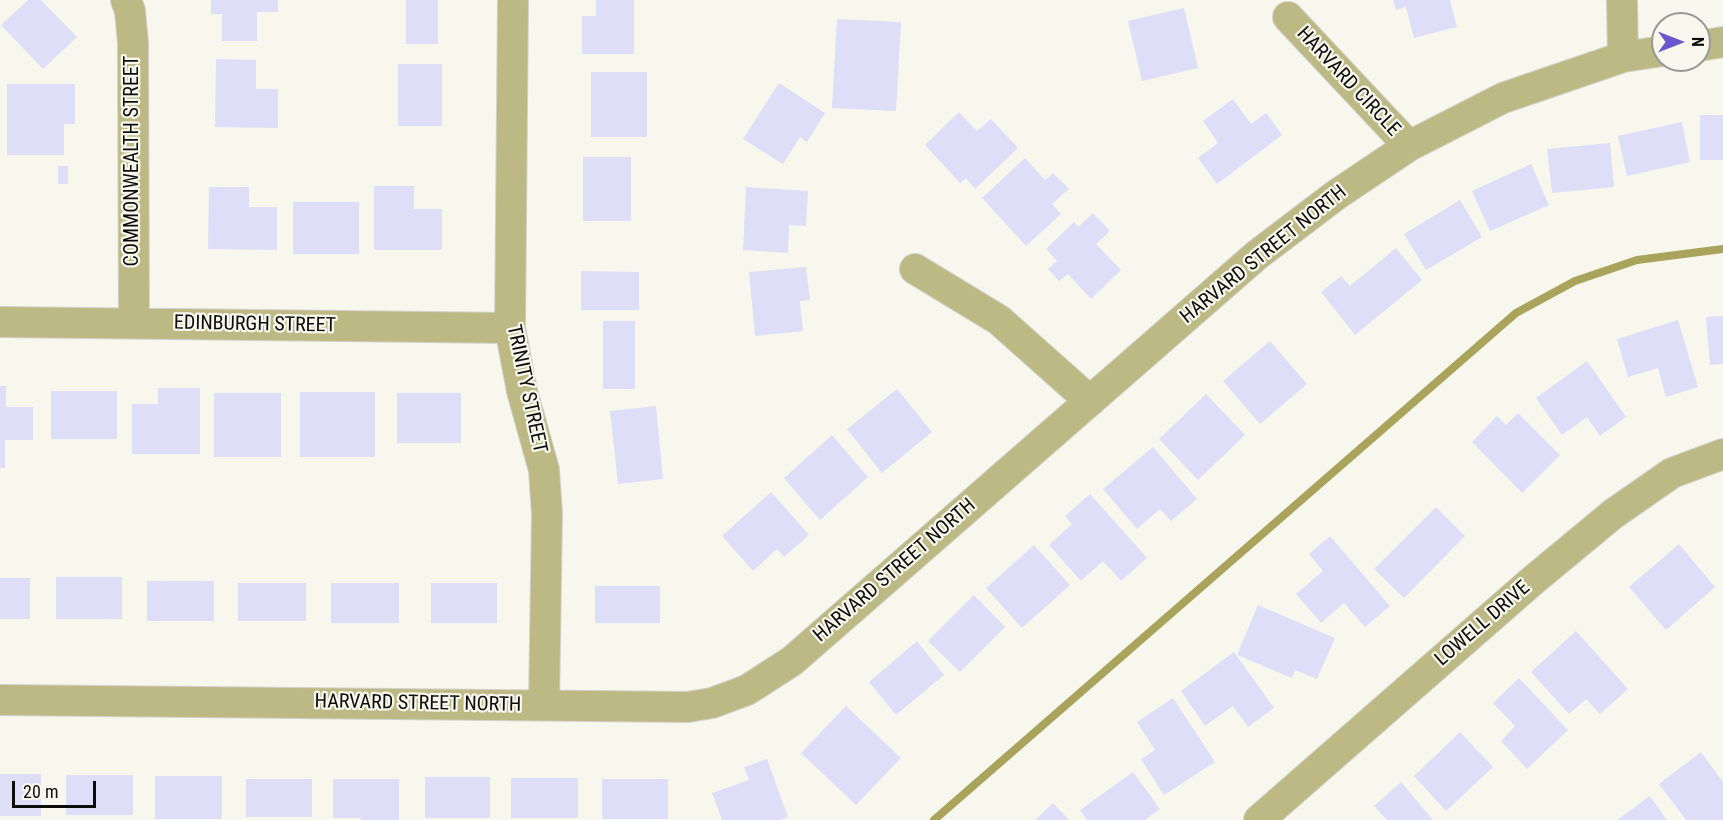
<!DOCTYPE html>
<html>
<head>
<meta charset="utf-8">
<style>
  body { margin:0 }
  #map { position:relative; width:1723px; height:820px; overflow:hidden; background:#f7f7ed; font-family:"Roboto Condensed",sans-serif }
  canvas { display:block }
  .north { position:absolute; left:1651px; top:12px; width:60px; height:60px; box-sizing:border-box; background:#f7f7ed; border:2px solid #999992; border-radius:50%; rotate:90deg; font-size:16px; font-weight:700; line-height:24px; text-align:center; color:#0c0c09 }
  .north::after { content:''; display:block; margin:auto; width:21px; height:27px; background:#6a56cf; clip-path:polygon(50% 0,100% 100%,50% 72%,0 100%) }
  .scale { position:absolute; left:12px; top:781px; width:84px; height:27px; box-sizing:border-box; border:3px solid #0c0c09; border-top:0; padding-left:8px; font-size:18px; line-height:21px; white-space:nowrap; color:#0c0c09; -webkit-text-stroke:4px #f7f7ed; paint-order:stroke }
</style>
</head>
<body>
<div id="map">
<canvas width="1723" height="820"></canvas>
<div class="north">N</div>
<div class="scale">20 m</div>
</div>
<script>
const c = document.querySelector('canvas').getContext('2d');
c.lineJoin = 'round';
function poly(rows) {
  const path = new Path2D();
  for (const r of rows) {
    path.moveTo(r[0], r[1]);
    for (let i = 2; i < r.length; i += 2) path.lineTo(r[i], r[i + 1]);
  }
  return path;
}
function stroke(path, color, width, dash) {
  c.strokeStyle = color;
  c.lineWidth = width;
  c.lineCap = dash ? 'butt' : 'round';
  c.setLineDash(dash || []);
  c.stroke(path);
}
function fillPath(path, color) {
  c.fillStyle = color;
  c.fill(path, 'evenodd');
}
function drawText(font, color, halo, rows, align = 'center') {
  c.font = font + ' "Roboto Condensed",sans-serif';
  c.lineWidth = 4.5;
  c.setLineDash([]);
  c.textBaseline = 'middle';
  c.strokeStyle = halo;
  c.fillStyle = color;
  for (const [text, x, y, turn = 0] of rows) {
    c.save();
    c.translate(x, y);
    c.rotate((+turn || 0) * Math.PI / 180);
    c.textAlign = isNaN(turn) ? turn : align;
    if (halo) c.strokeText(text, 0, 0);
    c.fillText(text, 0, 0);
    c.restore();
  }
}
stroke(poly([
  [934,820,1516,313,1575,281,1637,260,1723,249]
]), '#a9a35c', 8);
fillPath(poly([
  [28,0,41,0,77,37,43,69,1,25],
  [211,0,278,0,278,12,257,12,257,41,222,41,222,14,211,14],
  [406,0,438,0,438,44,406,44],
  [596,0,634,0,634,54,582,54,582,16,596,16],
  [1393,0,1450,0,1457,27,1414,38,1406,7,1396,10],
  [1184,8,1198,68,1142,81,1128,21],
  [837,19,901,22,896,111,832,108],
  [216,59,256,60,256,89,278,89,278,128,215,127],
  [398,64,442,64,442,126,398,126],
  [591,72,647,72,647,137,591,137],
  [779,83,825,113,807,142,800,137,783,164,743,139],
  [7,84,75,84,75,124,64,124,64,155,7,155],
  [1233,99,1251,124,1266,113,1282,135,1217,184,1198,158,1218,143,1203,121],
  [959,112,977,131,991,119,1018,148,975,189,966,178,960,183,925,145],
  [1700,115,1723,115,1723,160,1700,160],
  [1682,122,1690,162,1627,176,1618,136],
  [1610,143,1614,187,1552,193,1547,149],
  [583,157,631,157,631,221,583,221],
  [1025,158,1045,180,1053,173,1069,189,1052,204,1061,214,1026,246,982,198],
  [1531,164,1549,205,1490,231,1472,191],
  [58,166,68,166,68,184,58,184],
  [374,186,414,186,414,209,442,209,442,250,374,250],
  [209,187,249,187,249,207,277,207,277,250,208,249],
  [746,187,808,191,806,226,789,225,788,253,743,250],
  [1460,200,1482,237,1426,270,1404,234],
  [293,202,359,202,359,254,293,254],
  [1093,213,1110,231,1096,244,1121,270,1091,299,1068,274,1059,281,1048,269,1057,261,1046,249,1074,222,1078,227],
  [1396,248,1422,280,1355,335,1321,292,1341,276,1350,286],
  [806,267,810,300,800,301,803,331,755,336,749,272],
  [581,271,639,272,639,310,581,310],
  [1723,316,1723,364,1710,365,1706,317],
  [1678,320,1698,387,1666,397,1658,368,1628,377,1617,339],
  [603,321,635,321,635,389,603,389],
  [1270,341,1307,384,1260,424,1223,381],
  [1587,361,1626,417,1600,436,1587,417,1562,435,1536,398],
  [0,386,6,386,6,407,33,407,33,440,5,440,5,468,0,468],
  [158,388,200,388,200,454,132,454,132,404,158,404],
  [897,389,932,432,882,473,847,429],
  [51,391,117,391,117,439,51,439],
  [300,392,375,392,375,457,300,457],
  [214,393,281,393,281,457,214,457],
  [397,393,461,393,461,443,397,443],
  [1206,394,1245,435,1198,480,1159,439],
  [656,406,663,479,618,484,610,411],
  [1518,413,1560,455,1522,493,1472,442,1497,416,1506,425],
  [832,435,868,477,820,520,784,478],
  [1153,447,1197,499,1171,521,1160,509,1137,529,1103,489],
  [771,492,809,535,784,557,777,549,753,571,722,536],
  [1090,494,1147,558,1121,581,1103,561,1081,581,1049,545,1072,524,1065,516],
  [1436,507,1465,536,1404,598,1374,569],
  [1330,536,1390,606,1365,627,1344,603,1321,623,1296,594,1323,571,1309,554],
  [1679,544,1715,587,1666,630,1629,587],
  [1034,545,1070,585,1022,628,986,588],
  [56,577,122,577,122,619,56,619],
  [0,578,30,578,30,619,0,619],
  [147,581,214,581,214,621,147,621],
  [238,583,306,583,306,621,238,621],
  [331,583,399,583,399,623,331,623],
  [431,583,497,583,497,623,431,623],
  [595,586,660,586,660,623,595,623],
  [974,595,1005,627,960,672,928,641],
  [1258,605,1335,638,1317,679,1295,670,1292,678,1237,655],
  [1576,631,1628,689,1600,714,1586,699,1569,714,1531,672],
  [917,641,944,675,896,715,869,682],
  [1234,652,1274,708,1248,727,1233,706,1205,726,1181,691],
  [1519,678,1568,730,1527,769,1501,741,1515,726,1493,703],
  [1173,698,1215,762,1164,795,1141,759,1155,750,1137,722],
  [846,706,901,758,856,805,801,753],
  [1460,732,1493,767,1446,811,1414,776],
  [1701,752,1723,782,1723,820,1686,820,1659,784],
  [767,759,788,817,781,820,722,820,712,793,749,780,744,767],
  [1133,772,1160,809,1145,820,1087,820,1080,810],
  [0,774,41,774,41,816,0,816],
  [66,775,133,775,133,815,66,815],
  [155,776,222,776,222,819,155,819],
  [425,777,490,777,490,818,425,818],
  [511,778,578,778,578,818,511,818],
  [246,779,312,779,312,817,246,817],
  [333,779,399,779,399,820,361,820,361,818,333,818],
  [602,779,668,779,668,819,602,819],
  [1401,782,1433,820,1387,820,1374,806],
  [1650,796,1667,820,1617,820],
  [1053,803,1069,820,1035,820]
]), '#dedef9');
const street = poly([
  [126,0,130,11,133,43,134,323],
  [513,0,510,328,522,391,544,470,547,514,544,705],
  [1622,0,1623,57],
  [1288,17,1409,146],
  [1699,46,1723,42],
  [915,269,999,320,1090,401],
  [0,322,510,328],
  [0,700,688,707,712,703,747,690,792,661,1257,255,1336,195,1409,146,1503,98,1623,57,1663,51],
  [1259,820,1531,582,1613,514,1672,473,1723,454]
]);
stroke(street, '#d1d1c9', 32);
stroke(street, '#bdb985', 30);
drawText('20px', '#0c0c09', '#f7f7ed', [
  ["HARVARD CIRCLE",1348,82,47],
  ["COMMONWEALTH STREET",133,161,-90],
  ["HARVARD STREET NORTH",1264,255,-39],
  ["EDINBURGH STREET",255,325,1],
  ["TRINITY STREET",526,389,78],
  ["HARVARD STREET NORTH",895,571,-41],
  ["LOWELL DRIVE",1483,624,-41],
  ["HARVARD STREET NORTH",418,704,1]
]);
</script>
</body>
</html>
